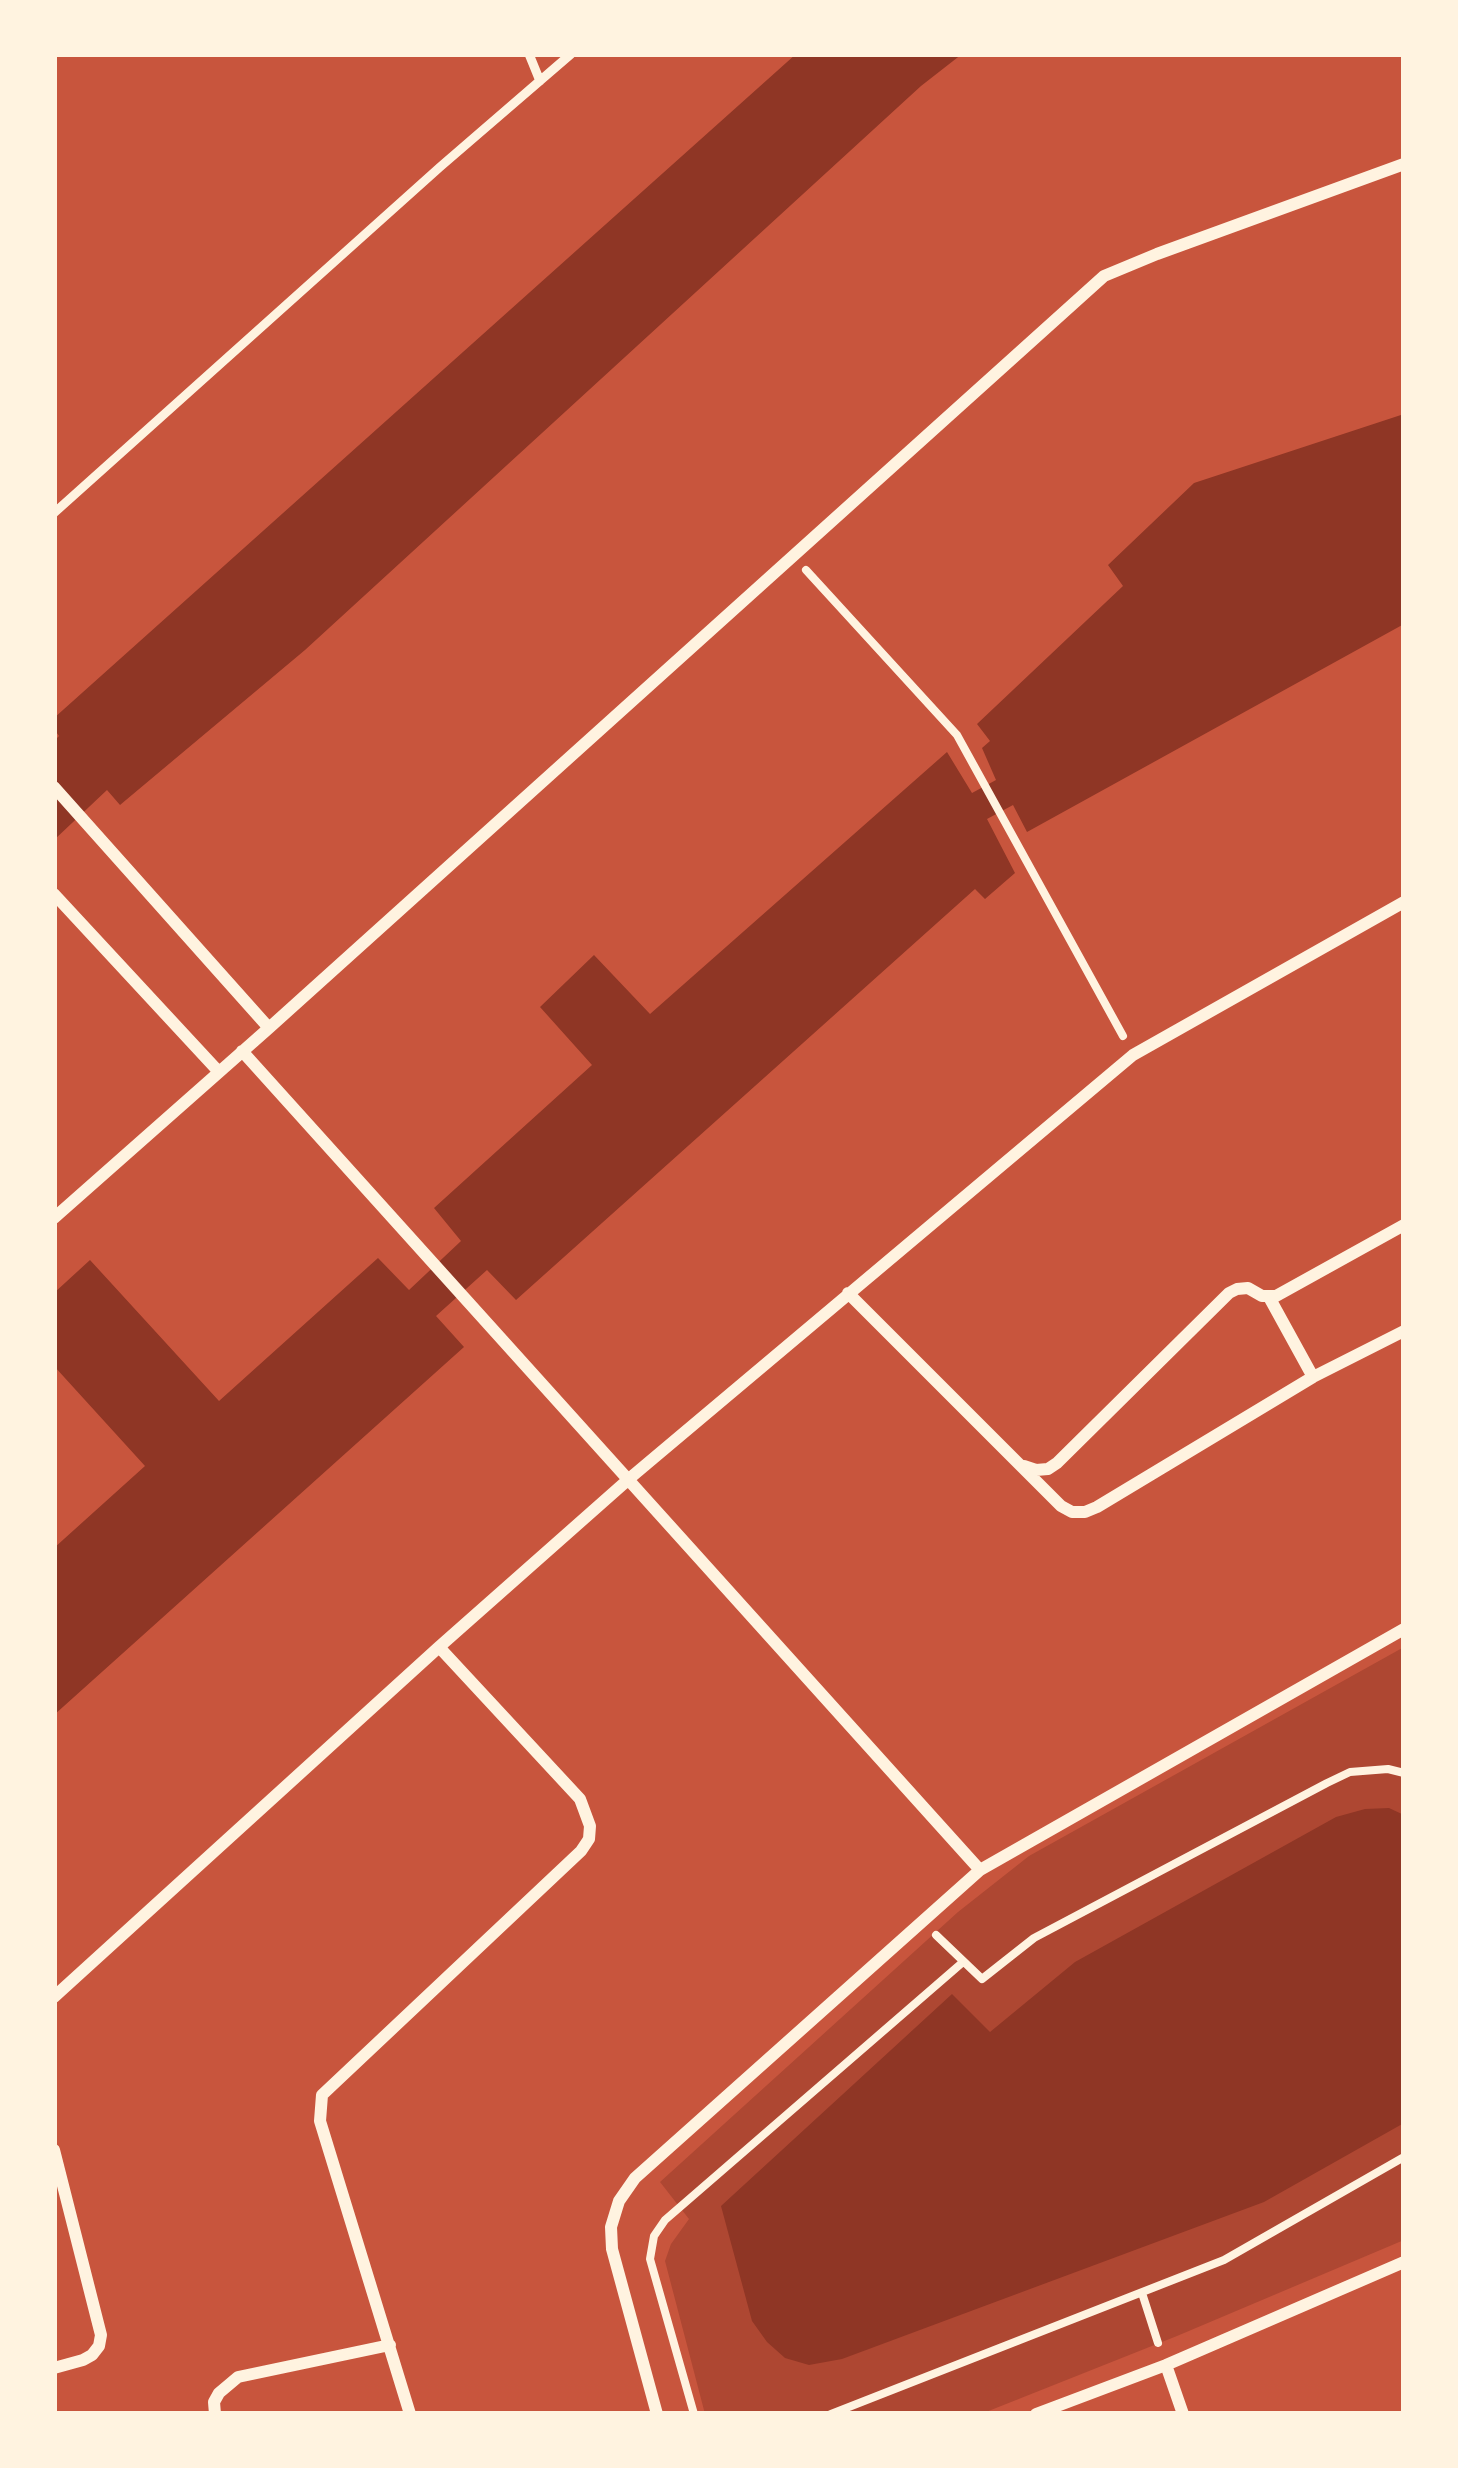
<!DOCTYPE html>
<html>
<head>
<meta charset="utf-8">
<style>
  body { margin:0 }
  #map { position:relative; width:1458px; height:2468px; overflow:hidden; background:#c8553d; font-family:Lato,sans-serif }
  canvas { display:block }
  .frame { position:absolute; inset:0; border:57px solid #fff3e0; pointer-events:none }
</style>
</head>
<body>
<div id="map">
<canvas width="1458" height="2468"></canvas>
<div class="frame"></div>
</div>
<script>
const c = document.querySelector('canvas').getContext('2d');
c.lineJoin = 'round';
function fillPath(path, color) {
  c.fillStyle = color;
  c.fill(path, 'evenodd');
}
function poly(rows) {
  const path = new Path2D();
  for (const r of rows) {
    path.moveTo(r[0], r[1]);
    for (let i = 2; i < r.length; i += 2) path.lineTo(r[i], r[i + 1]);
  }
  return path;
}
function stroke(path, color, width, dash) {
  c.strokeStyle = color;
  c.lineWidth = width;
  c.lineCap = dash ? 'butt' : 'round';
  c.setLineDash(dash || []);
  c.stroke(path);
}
fillPath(poly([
  [1404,1647,1404,2240,1177,2336,981,2414,705,2414,665,2261,671,2244,689,2219,660,2182,958,1912,1029,1856]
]), '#ae4732');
fillPath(poly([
  [796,54,962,54,921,86,305,650,120,805,107,790,54,840,54,741,59,736,54,729,54,718],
  [1404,414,1404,624,1027,832,1013,805,987,819,1015,873,985,899,975,889,516,1300,487,1270,436,1316,464,1347,54,1715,54,1548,145,1466,54,1366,54,1293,90,1260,219,1401,378,1258,409,1290,461,1241,434,1208,592,1065,540,1007,594,955,650,1014,947,752,972,793,996,780,982,748,990,741,977,724,1123,586,1108,565,1194,483],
  [1389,1808,1404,1815,1404,2123,1264,2202,842,2359,809,2365,785,2358,767,2342,752,2321,721,2206,952,1994,990,2032,1075,1962,1336,1817,1365,1809]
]), '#8f3625');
stroke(poly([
  [806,570,957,735,1123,1036],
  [936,1935,982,1979,1034,1938,1327,1783,1350,1772,1388,1769,1404,1773],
  [1142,2293,1158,2343],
  [694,2414,650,2259,654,2236,665,2220,963,1962],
  [831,2414,1224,2260,1404,2157]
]), '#fff3e0', 8);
stroke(poly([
  [529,54,540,81],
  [54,513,440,167,571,54]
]), '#fff3e0', 9);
stroke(poly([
  [54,787,269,1028],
  [54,894,219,1072],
  [242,1051,980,1870],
  [54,1218,269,1028,1104,276,1157,254,1404,164],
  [848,1293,1061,1506,1072,1512,1085,1512,1097,1507,1313,1377,1404,1331],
  [1269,1297,1313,1377],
  [1024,1466,1036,1470,1048,1469,1057,1463,1229,1293,1237,1289,1248,1288,1262,1296,1276,1296,1404,1225],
  [54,1997,439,1647,630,1478,1133,1055,1404,902],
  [54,2150,101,2335,99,2346,92,2355,83,2360,54,2368],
  [1166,2365,1183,2414],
  [215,2414,214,2402,219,2393,238,2377,390,2345],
  [410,2414,320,2121,322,2095,581,1851,589,1839,590,1826,580,1799,439,1647],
  [657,2414,612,2249,611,2227,619,2201,635,2178,980,1870,1404,1629],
  [1036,2414,1166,2365,1404,2262]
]), '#fff3e0', 12);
</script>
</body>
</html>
